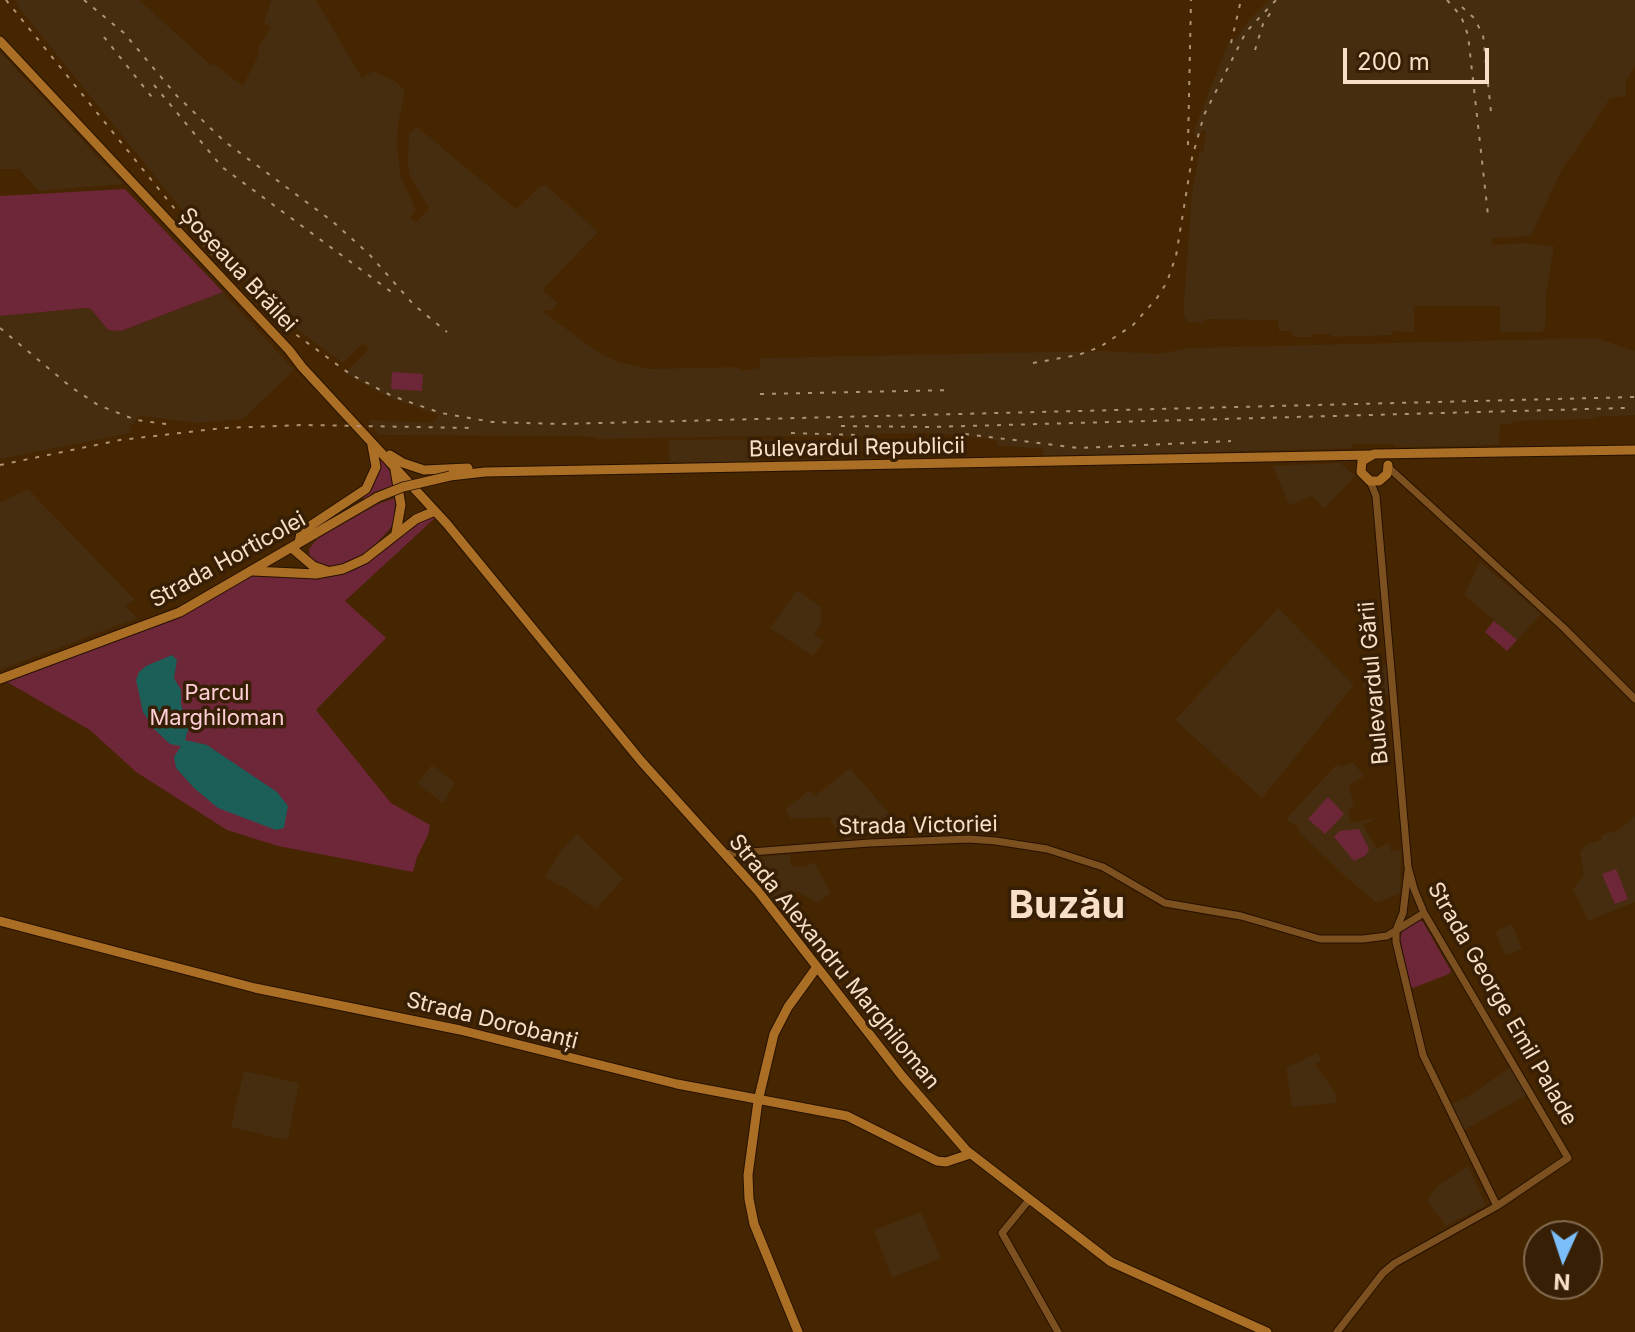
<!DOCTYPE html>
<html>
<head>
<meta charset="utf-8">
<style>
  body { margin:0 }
  #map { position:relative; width:1635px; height:1332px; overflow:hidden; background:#452600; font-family:Inter,sans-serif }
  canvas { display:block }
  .north { position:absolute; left:1523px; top:1220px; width:80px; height:80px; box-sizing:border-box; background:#361f05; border:2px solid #846c52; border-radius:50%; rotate:183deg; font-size:22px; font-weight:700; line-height:32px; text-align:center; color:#f8dfc6 }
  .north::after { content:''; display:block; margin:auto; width:28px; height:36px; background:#7cbef9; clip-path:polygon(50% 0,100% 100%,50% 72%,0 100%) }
  .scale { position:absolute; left:1343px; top:48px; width:146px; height:36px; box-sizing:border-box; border:4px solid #f8dfc6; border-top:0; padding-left:10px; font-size:24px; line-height:28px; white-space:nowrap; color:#f8dfc6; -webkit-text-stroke:6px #361f05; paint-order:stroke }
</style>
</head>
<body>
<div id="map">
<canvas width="1635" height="1332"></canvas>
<div class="north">N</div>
<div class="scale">200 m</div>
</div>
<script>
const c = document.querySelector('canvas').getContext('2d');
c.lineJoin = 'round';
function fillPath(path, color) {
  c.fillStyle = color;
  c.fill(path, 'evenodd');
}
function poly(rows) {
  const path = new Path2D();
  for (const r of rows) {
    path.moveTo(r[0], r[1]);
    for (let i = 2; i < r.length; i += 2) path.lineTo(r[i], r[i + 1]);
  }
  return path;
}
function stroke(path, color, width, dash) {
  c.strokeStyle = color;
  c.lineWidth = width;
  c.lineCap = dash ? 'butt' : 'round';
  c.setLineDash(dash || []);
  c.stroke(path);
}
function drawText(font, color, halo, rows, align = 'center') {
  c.font = font + ' Inter,sans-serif';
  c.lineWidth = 7;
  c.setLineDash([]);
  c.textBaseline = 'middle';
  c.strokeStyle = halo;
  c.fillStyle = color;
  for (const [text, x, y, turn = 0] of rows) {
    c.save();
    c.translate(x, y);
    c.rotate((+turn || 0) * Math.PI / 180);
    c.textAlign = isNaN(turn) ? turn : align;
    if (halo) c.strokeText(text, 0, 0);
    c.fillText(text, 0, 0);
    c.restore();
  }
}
fillPath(poly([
  [15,0,139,0,212,66,214,64,243,86,257,58,259,46,271,27,264,24,271,0,316,0,362,78,373,71,397,82,405,91,398,124,397,146,401,177,416,210,410,218,416,222,429,208,410,176,408,165,409,133,417,127,516,209,540,186,546,185,598,232,546,286,543,291,558,303,552,310,542,311,596,351,618,362,650,369,739,367,741,371,759,368,761,358,1104,351,1159,354,1189,348,1596,338,1635,351,1635,415,1594,417,1593,419,1513,421,1512,424,1500,424,1499,445,1395,447,1394,444,1353,444,1352,448,1070,456,1043,456,1043,448,997,446,997,440,934,433,877,434,875,437,761,436,595,439,594,437,574,436,379,435,368,420,433,423,438,415,388,397,345,373,369,349,363,343,343,363,290,324,260,296,199,231,20,9],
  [1269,0,1635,0,1635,66,1626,81,1626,96,1610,98,1597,118,1560,173,1531,236,1492,238,1493,245,1522,243,1554,246,1546,295,1545,329,1541,332,1500,332,1500,306,1414,306,1414,332,1393,331,1392,335,1331,337,1330,334,1314,334,1312,337,1293,337,1292,331,1279,331,1278,320,1205,319,1202,323,1188,322,1183,315,1192,193,1199,153,1203,152,1206,131,1202,130,1199,136,1194,135,1196,125,1230,39,1235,40,1248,21],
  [0,52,123,184,39,191,19,169,0,169],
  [223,292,294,370,243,419,199,423,140,416,130,427,130,433,0,459,0,316,86,308,91,309,108,330,121,331],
  [780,439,780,456,760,457,759,462,669,462,669,440],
  [1340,463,1355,476,1324,509,1312,496,1289,505,1273,466],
  [28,489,135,600,125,606,137,618,0,670,0,503],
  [1480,562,1541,614,1507,651,1485,632,1494,620,1464,595],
  [797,590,821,607,821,624,814,634,824,641,813,656,770,628],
  [1278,608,1354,685,1262,798,1175,720],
  [1380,665,1387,666,1389,695,1369,694,1362,686],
  [1353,762,1364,776,1349,785,1354,806,1348,808,1351,823,1379,817,1363,825,1377,849,1390,842,1391,851,1401,850,1400,893,1377,903,1348,879,1298,831,1300,829,1286,819,1337,764,1341,767],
  [432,765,455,783,443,803,417,783],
  [850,768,892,817,891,819,849,831,851,841,846,842,842,825,834,828,830,817,790,819,786,809,809,790,815,796],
  [1635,816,1635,902,1588,921,1573,889,1584,875,1580,852,1587,844,1602,840,1602,835,1619,830],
  [577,834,623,879,596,909,562,886,544,878,560,852],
  [790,854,791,866,804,867,814,862,831,893,817,903,797,891,770,900,734,860],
  [1512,924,1522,949,1505,955,1496,934,1498,930],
  [1317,1053,1322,1060,1315,1064,1336,1094,1336,1103,1292,1107,1286,1068],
  [1512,1066,1527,1095,1462,1131,1450,1105,1472,1094],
  [244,1071,299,1083,288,1138,285,1140,231,1127],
  [1468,1166,1486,1205,1446,1226,1427,1201,1437,1186],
  [921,1212,941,1258,892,1278,874,1230]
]), '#472d0f');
fillPath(poly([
  [125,189,223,292,121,331,108,330,91,309,86,308,0,316,0,196],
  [392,372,423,374,422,391,391,389],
  [378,454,389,470,394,485,374,492,363,502,349,509,363,500],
  [395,498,394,524,366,555,347,565,326,568,317,566,310,559,309,549,317,539,376,505],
  [429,517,435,518,345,601,386,638,316,710,391,803,430,825,428,835,417,857,413,872,278,846,227,830,136,772,90,730,7,682,180,612,250,571,343,569],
  [1494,621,1517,640,1507,651,1485,632],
  [1328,797,1344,814,1325,834,1308,819],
  [1359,829,1369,849,1366,855,1354,861,1334,837,1339,831],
  [1616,869,1628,899,1615,904,1602,874],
  [1419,920,1423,922,1451,971,1449,974,1413,988,1411,987,1400,939,1402,932]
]), '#6e2639');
fillPath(poly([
  [172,655,177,660,174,678,181,690,181,705,189,727,185,740,207,745,277,792,288,806,284,828,276,830,218,808,194,788,176,768,174,757,181,746,170,744,155,730,143,712,136,680,139,672,146,666]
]), '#1c5e58');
const minor = poly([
  [1388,467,1564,628,1635,699],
  [724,854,869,843,969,839,996,841,1047,849,1103,867,1165,903,1241,916,1320,939,1363,939,1387,936,1424,913],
  [1408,871,1403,913,1396,930,1396,942,1423,1055,1497,1206],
  [1029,1200,1002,1233,1058,1332],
  [1337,1332,1383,1273,1395,1263,1497,1206,1568,1158,1424,913,1414,889,1408,867,1376,496,1370,481]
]);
const major = poly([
  [0,41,289,350,302,367,447,524,641,761,758,891,902,1076,966,1150,1111,1262,1267,1332],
  [390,455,403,463,424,470,468,468],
  [1388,465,1387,474,1379,481,1370,481,1361,472,1362,461,1374,454,1635,450],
  [395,470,401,505,396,533],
  [450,476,485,472,1370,455],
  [299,543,301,532,366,489,376,467,372,445],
  [292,548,313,566,327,571],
  [253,571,316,574,343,569,365,559,416,519,435,511],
  [0,679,180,612,378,497],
  [0,921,255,988,460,1030,677,1084,847,1116,937,1161,946,1162,970,1154],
  [798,1332,754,1224,749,1199,748,1175,758,1101,774,1034,788,1007,817,967]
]);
stroke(minor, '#261100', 9);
stroke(major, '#261100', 11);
stroke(minor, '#7c511f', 7);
stroke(major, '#aa6e24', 9);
stroke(poly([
  [6,0,208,250,255,300,298,336,350,374,392,396,441,413,492,422,560,424,1635,397],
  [84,0,124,33,177,96,224,141,332,221,369,254,414,305,447,332],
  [1447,0,1461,16,1468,35,1488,215],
  [1462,7,1474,18,1483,35,1491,112],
  [104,37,155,101],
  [1231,43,1241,0],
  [1255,50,1263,24,1271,12],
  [154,85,222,167,394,294],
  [1188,145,1191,0],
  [0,328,71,387,98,405,136,420,174,425],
  [1033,363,1078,355,1100,347,1133,325,1157,298,1167,282,1176,256,1192,158,1204,115,1246,32,1276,0],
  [760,394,952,390],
  [841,426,930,427,1625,408],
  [791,433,855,435],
  [965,434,1079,448,1231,441],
  [0,465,120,440,223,428,304,425,472,428]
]), '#ae9375', 2, [4, 8]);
const majorBridge = poly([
  [378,497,403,487,450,476]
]);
stroke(majorBridge, '#261100', 11, []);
stroke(majorBridge, '#aa6e24', 9);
drawText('22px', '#f8dfc6', '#361f05', [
  ["Șoseaua Brăilei",238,270,47],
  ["Bulevardul Republicii",857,448,-1],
  ["Strada Horticolei",228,560,-29],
  ["Bulevardul Gării",1374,683,-95],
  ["Strada Victoriei",918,826,-1],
  ["Strada Alexandru Marghiloman",834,962,51],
  ["Strada George Emil Palade",1502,1004,60],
  ["Strada Dorobanți",492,1021,14]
]);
drawText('22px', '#feced6', '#361f05', [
  ["Parcul",217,693],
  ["Marghiloman",217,718]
]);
drawText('bold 38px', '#f8dfc6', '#361f05', [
  ["Buzău",1067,907]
]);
</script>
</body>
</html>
